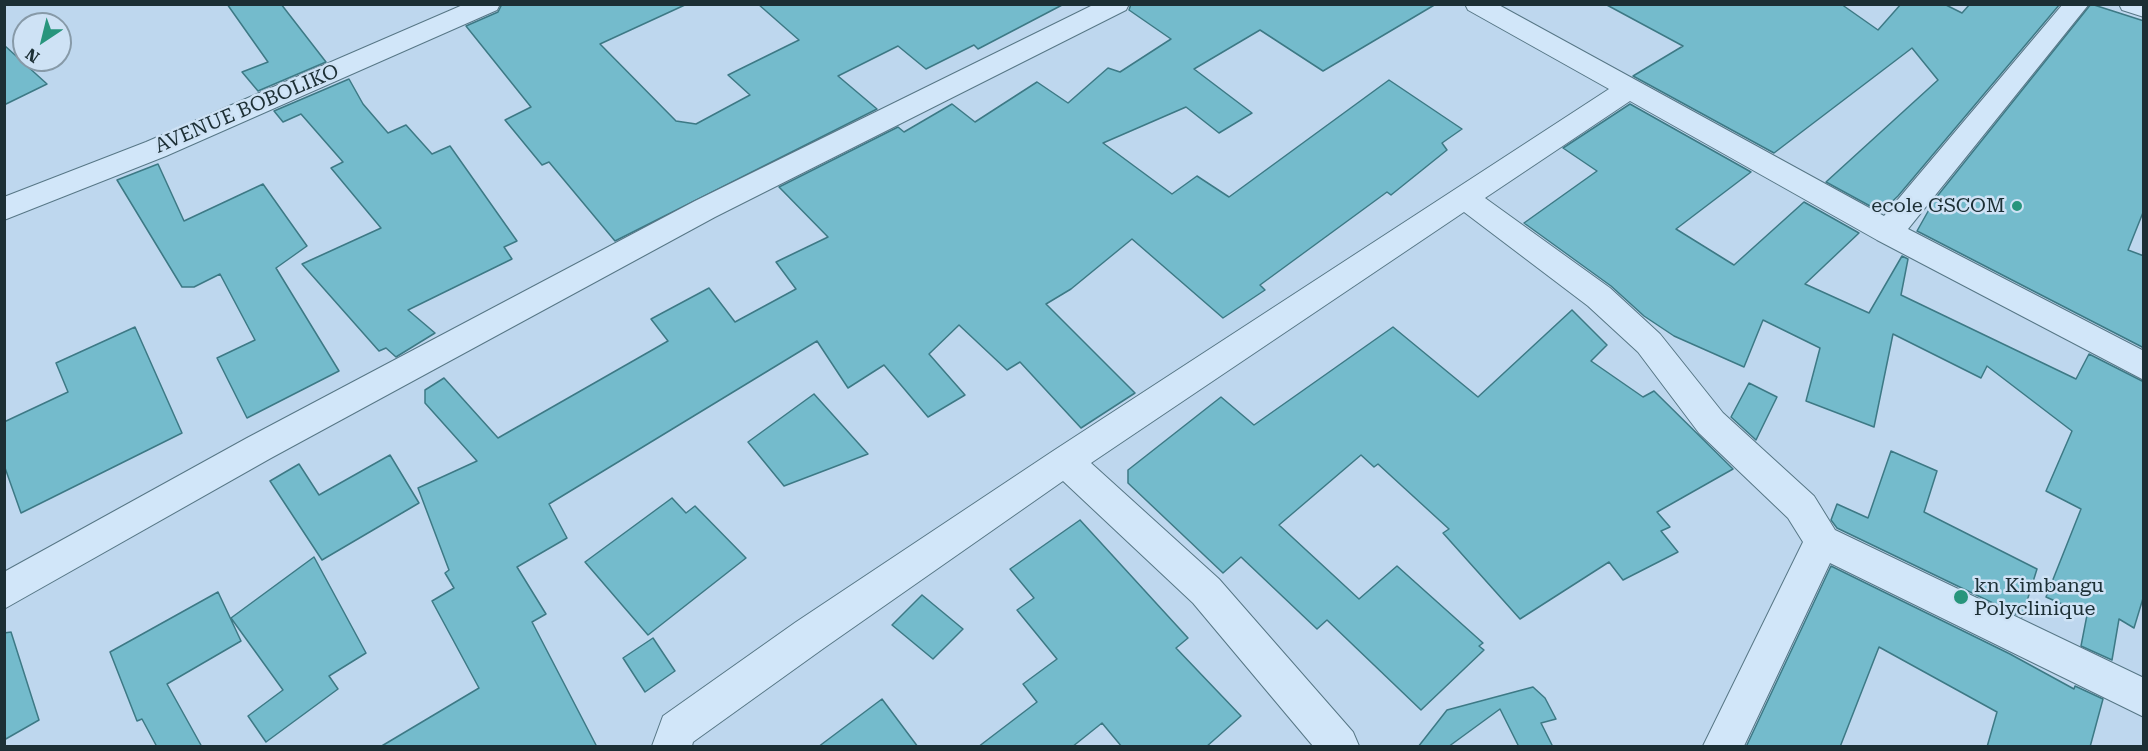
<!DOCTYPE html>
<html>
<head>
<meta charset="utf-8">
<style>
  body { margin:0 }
  #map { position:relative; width:2148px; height:751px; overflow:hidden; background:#bed7ee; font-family:"Roboto Serif",serif }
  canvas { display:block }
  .frame { position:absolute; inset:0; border:6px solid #1c2f35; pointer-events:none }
  .north { position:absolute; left:12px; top:12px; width:60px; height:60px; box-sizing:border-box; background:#cee2f5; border:2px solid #879aa8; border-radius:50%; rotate:215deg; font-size:16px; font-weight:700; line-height:24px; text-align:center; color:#1c2f35 }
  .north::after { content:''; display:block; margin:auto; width:21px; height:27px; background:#27957c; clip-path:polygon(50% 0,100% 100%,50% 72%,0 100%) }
</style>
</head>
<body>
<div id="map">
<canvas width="2148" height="751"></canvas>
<div class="frame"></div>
<div class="north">N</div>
</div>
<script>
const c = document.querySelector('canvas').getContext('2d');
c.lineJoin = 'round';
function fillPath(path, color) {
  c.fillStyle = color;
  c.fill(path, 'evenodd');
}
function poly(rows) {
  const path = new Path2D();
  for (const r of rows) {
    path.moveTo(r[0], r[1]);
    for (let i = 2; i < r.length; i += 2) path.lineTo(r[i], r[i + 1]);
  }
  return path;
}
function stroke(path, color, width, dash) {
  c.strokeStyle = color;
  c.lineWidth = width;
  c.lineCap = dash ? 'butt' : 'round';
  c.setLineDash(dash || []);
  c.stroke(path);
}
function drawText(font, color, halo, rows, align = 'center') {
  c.font = font + ' "Roboto Serif",serif';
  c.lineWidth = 5;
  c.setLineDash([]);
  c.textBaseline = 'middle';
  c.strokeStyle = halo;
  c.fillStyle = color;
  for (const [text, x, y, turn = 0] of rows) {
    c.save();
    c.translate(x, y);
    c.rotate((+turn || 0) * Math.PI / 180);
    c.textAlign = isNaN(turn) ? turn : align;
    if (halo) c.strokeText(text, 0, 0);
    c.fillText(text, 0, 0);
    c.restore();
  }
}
const building = poly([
  [227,4,281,4,326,62,258,91,242,72,268,62,227,4],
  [502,4,687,4,600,44,676,121,696,124,750,95,728,75,799,40,758,4,1064,4,978,49,974,45,926,69,898,46,838,76,877,109,615,241,549,162,542,165,505,120,531,107,466,26,498,12,502,4],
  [1131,4,1436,4,1323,71,1260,30,1194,69,1252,113,1219,133,1186,107,1103,143,1172,194,1197,176,1229,197,1389,80,1462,129,1442,143,1447,150,1391,195,1387,192,1260,285,1265,290,1223,318,1132,239,1071,289,1046,304,1135,393,1081,428,1020,362,1007,370,959,325,929,354,965,395,928,417,884,365,848,388,817,341,549,504,567,538,517,567,546,614,532,622,597,747,380,747,479,688,432,601,454,588,445,573,449,570,418,488,477,461,425,403,425,390,444,378,498,438,668,341,651,319,709,288,735,322,796,289,776,262,828,237,779,187,898,127,904,132,952,104,975,122,1037,82,1068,103,1108,68,1120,72,1171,39,1129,10,1131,4],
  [1605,4,1841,4,1878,30,1901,4,1944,4,1962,13,1970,4,2060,4,1898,196,1881,212,1826,182,1938,80,1912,48,1774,153,1633,76,1683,46,1605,4],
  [2091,4,2144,21,2144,210,2128,250,2144,256,2144,348,1917,231,1935,199,2091,4],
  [4,45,47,84,4,105,4,45],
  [349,79,363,104,388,133,406,125,432,154,450,146,517,241,504,247,512,259,408,310,435,333,396,357,386,348,379,351,302,264,381,228,331,168,343,162,301,114,283,122,274,111,349,79],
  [1630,104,1751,172,1676,229,1734,265,1804,202,1859,233,1805,284,1869,313,1902,256,1908,259,1901,295,2076,379,2089,354,2144,382,2144,595,2134,628,2119,619,2112,660,2081,646,2087,615,2046,597,2081,509,2046,491,2072,431,1987,366,1981,378,1893,334,1874,427,1806,401,1820,348,1763,320,1744,367,1674,336,1644,316,1611,286,1524,223,1597,171,1563,148,1630,104],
  [158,164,184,221,263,184,307,246,276,268,339,371,247,418,217,358,255,340,220,274,194,287,182,287,117,180,158,164],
  [1572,310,1607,345,1591,361,1643,397,1654,391,1733,469,1657,512,1670,527,1661,531,1678,552,1623,580,1609,562,1520,619,1443,533,1449,529,1378,464,1374,467,1361,455,1279,525,1359,599,1397,566,1483,643,1479,646,1484,650,1421,710,1327,620,1317,629,1241,557,1223,573,1128,483,1128,470,1221,397,1254,425,1393,327,1478,397,1572,310],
  [135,327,182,433,21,513,4,465,4,422,68,392,56,363,135,327],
  [1749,383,1777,397,1756,440,1731,417,1749,383],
  [814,394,868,454,784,486,748,442,814,394],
  [1891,451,1937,471,1924,512,2037,569,2022,617,1837,528,1831,520,1837,504,1868,518,1891,451],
  [390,455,419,503,322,560,270,481,299,464,319,495,390,455],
  [672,498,686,513,695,506,746,558,648,635,585,562,672,498],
  [1080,520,1188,638,1176,648,1241,716,1206,747,1122,747,1102,723,1072,747,978,747,1037,702,1023,684,1057,659,1017,610,1034,598,1010,569,1080,520],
  [314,557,366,653,329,676,338,689,266,742,248,716,283,690,231,618,314,557],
  [1831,566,2010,654,2074,689,2075,686,2103,699,2090,747,1987,747,1997,712,1879,647,1840,747,1746,747,1831,566],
  [218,592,241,641,167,684,202,747,157,747,142,719,137,721,110,652,218,592],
  [922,595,963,629,933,659,892,625,922,595],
  [11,632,39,720,4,740,4,633,11,632],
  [653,638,675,671,645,692,623,658,653,638],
  [1533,687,1545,698,1556,719,1541,723,1553,747,1519,747,1500,709,1448,747,1418,747,1447,710,1533,687],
  [882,699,918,747,818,747,882,699]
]);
fillPath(building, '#74bbcc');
stroke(building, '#3d7985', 1.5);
const minor = poly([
  [465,4,500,4,497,10,166,156,4,220,4,197,146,142,465,4],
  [1095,4,1129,4,1126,10,715,217,271,458,4,609,4,572,247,438,695,201,1095,4],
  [1465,4,1497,4,1884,216,2063,4,2089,4,1908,229,2144,351,2144,380,1877,240,1630,101,1485,198,1610,288,1660,334,1723,413,1814,496,1835,530,2144,678,2144,717,1830,563,1744,746,1703,746,1803,542,1788,518,1699,433,1638,352,1588,306,1464,212,1091,463,1219,579,1353,732,1359,746,1313,746,1193,603,1063,481,824,648,693,742,692,746,652,746,663,716,796,622,1053,451,1609,89,1468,10,1465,4],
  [2119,4,2144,4,2144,17,2122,10,2119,4]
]);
stroke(minor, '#577786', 2);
fillPath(minor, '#d1e6f9');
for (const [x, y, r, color] of [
  [2017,206,6,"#27957c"],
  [1961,597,8,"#27957c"]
]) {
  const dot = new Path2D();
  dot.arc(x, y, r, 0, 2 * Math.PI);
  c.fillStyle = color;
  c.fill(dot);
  stroke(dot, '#cee2f5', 2);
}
drawText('20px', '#1c2f35', '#cee2f5', [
  ["AVENUE BOBOLIKO",247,109,-23]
]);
drawText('20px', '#1c2f35', '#cee2f5', [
  ["ecole GSCOM",2005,206],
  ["kn Kimbangu",1974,586,"left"],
  ["Polyclinique",1974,609,"left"]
], 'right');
</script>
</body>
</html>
